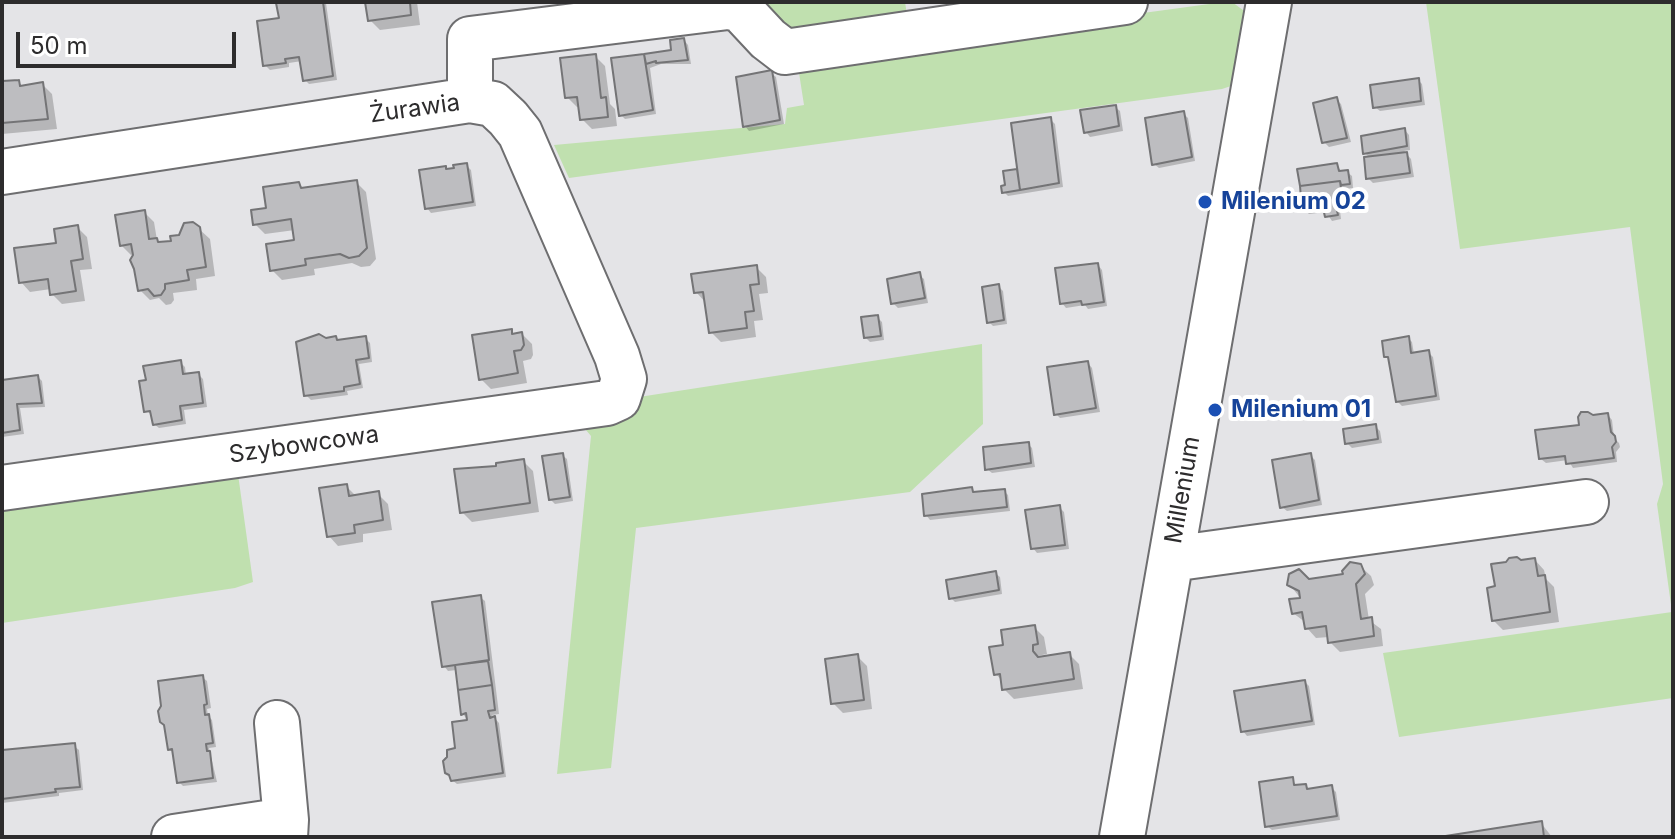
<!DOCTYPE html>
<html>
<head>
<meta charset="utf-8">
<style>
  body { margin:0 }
  #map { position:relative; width:1675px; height:839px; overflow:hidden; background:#e4e4e7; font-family:Inter,sans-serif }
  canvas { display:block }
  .frame { position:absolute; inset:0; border:4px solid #2d2c2d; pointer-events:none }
  .scale { position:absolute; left:16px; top:32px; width:220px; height:36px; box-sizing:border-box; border:4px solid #2d2c2d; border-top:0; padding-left:10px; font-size:24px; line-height:28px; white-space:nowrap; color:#2d2c2d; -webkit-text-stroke:6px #fff; paint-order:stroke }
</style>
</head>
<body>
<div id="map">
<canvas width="1675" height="839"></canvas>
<div class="frame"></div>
<div class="scale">50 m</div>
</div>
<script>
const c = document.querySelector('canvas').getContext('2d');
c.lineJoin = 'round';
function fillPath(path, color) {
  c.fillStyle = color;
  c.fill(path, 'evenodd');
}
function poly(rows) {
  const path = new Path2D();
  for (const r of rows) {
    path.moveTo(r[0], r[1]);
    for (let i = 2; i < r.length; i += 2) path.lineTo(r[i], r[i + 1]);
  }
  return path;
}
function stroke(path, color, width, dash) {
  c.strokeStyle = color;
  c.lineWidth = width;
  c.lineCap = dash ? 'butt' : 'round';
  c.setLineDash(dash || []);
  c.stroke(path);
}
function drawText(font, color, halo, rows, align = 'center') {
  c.font = font + ' Inter,sans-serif';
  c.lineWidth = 8;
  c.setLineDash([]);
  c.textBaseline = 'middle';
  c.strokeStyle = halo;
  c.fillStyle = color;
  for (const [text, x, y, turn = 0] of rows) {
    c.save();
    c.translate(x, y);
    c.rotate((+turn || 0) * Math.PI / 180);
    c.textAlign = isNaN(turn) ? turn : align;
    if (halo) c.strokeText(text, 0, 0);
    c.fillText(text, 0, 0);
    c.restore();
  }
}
fillPath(poly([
  [746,2,905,2,909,28,782,44],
  [1224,2,1232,2,1247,13,1234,85,1222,89,569,178,554,145,785,124,787,108,804,105,797,60],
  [1426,2,1673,2,1673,698,1399,737,1383,653,1672,612,1657,504,1663,484,1630,227,1460,249],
  [982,344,983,424,910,492,636,528,611,768,557,774,591,436,575,417,639,397],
  [237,467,253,582,235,588,2,623,2,504]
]), '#c0e0af');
fillPath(poly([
  [295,2,326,3,337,80,309,84,305,80,302,61,289,63,289,67,270,70,265,65,281,20,279,4],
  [367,2,417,2,420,25,380,30,370,20],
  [684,40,688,45,691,64,661,64,650,68,656,114,625,119,621,115,613,60,673,51],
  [595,56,605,66,610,104,615,109,617,126,592,129,582,119,580,107,577,107,567,97],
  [771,73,776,77,784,124,749,131,745,126],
  [1418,80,1422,84,1425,105,1380,111,1375,107],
  [2,83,18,83,23,87,42,84,52,94,57,129,2,134],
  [1336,99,1341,104,1351,142,1329,147,1324,142],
  [1115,107,1120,111,1123,131,1090,137,1086,132],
  [1183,113,1188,118,1195,161,1159,168,1154,164],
  [1050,119,1055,124,1063,187,1008,196,1004,192,1008,187,1005,173,1020,171],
  [1405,130,1409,135,1410,150,1404,151,1411,159,1414,177,1373,183,1368,178,1370,158,1365,153],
  [466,165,471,170,476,206,431,213,427,208,445,168,448,171],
  [1337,165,1342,173,1347,172,1352,176,1353,188,1344,189,1347,209,1340,211,1341,219,1332,221,1326,212,1309,214,1304,209],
  [356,182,366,192,376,259,370,266,361,267,352,263,314,269,315,275,282,280,272,270,297,242,295,230,265,234,255,224,299,184,305,190],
  [144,212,154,222,157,240,161,244,173,242,199,229,210,239,215,276,196,279,197,290,173,293,174,300,171,304,166,305,159,298,150,300,140,290,136,254,131,255,121,245],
  [77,227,87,237,92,269,80,270,85,301,62,304,52,294,51,289,30,292,21,282],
  [1098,265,1102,270,1107,306,1088,309,1085,305,1066,308,1062,303],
  [756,267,766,277,768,293,759,294,763,320,754,321,756,337,721,342,711,332,706,303,696,292],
  [919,275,924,279,928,303,898,308,893,303],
  [998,286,1003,291,1007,324,993,326,989,322],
  [877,317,882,322,884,340,870,342,866,338],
  [511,331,515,335,522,334,532,344,533,355,531,359,523,361,527,383,491,389,481,379],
  [365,338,370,343,372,362,359,364,363,388,347,391,348,395,311,400,306,395,336,339,339,342],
  [1408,338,1412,342,1414,354,1428,352,1433,357,1440,400,1402,406,1397,401,1391,361,1386,356],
  [180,362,185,367,186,376,198,374,203,379,207,407,184,410,186,424,159,428,154,424,153,415,146,411],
  [1088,363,1092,368,1100,412,1060,418,1056,414],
  [38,377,42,381,45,407,20,408,24,434,2,437,2,382],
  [1608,415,1612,420,1614,438,1619,443,1620,447,1616,452,1617,462,1573,468,1568,460,1546,463,1541,459,1592,417],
  [1375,426,1380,431,1382,443,1352,448,1347,443],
  [1028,444,1032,448,1035,467,992,473,987,469],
  [562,455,567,459,573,501,555,504,550,499],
  [1310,455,1315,460,1322,505,1287,511,1282,507],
  [523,461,533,471,539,512,472,522,462,512,499,467],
  [346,486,357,497,378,494,388,504,392,530,363,534,363,542,338,546,329,536],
  [972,490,976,494,1004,491,1008,495,1010,511,930,520,926,515],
  [1059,507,1064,512,1069,549,1037,553,1033,548],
  [1535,560,1544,570,1546,579,1554,587,1559,622,1503,630,1493,620,1497,588,1520,562],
  [1360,566,1371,576,1374,585,1365,594,1369,620,1381,629,1383,646,1340,652,1330,642,1329,637,1316,638,1307,628,1305,622,1293,613,1302,600,1289,584,1345,576],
  [995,573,1000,577,1002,594,955,602,951,598],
  [480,597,485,601,499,714,492,715,499,723,506,777,457,784,452,780,457,750,469,722,463,714,457,670,448,671,444,666],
  [1034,627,1044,637,1047,654,1037,656,1037,659,1069,654,1079,664,1083,689,1014,699,1004,689,1003,682,996,674],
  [857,656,867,666,872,709,843,713,833,703],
  [202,677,207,681,211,708,207,709,208,716,212,720,216,747,209,748,217,782,183,786,179,782,175,755,170,749],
  [1305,682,1309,686,1315,725,1247,736,1243,731],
  [74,746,79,750,83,790,59,793,59,796,2,803,2,752],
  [1292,779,1297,787,1305,786,1310,791,1331,787,1336,792,1340,820,1272,830,1267,826],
  [1541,823,1552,837,1452,837]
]), '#0003');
const building = poly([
  [323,2,333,76,303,81,299,57,285,59,286,63,263,66,257,21,279,18,276,3,323,2],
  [365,2,410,2,411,15,368,21,365,2],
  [684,38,688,60,656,63,656,61,646,64,644,54,671,50,670,40,684,38],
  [596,54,601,98,606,97,608,117,580,120,577,97,565,98,560,58,596,54],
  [644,54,653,110,619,116,611,58,644,54],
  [772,70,780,120,743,127,736,77,772,70],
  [1419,78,1421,101,1373,108,1370,85,1419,78],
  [19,80,20,86,43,82,48,119,2,123,2,81,19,80],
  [1337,97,1347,138,1322,143,1313,103,1337,97],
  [1116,105,1119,126,1084,133,1080,110,1116,105],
  [1184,111,1192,157,1152,165,1145,118,1184,111],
  [1051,117,1059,183,1020,190,1011,123,1051,117],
  [1405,128,1407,146,1363,154,1361,136,1405,128],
  [1407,152,1410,173,1366,179,1364,157,1407,152],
  [467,163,473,202,425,209,419,170,446,166,446,169,454,168,453,165,467,163],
  [1337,163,1339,171,1348,170,1350,184,1341,185,1340,181,1300,186,1297,169,1337,163],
  [1017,169,1020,190,1002,193,1001,186,1005,185,1003,171,1017,169],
  [357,180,367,248,359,256,349,258,340,254,305,259,306,265,270,271,266,244,294,240,291,219,253,225,251,210,266,208,263,187,299,182,301,188,357,180],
  [1340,181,1343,205,1336,206,1338,215,1325,217,1323,208,1302,210,1300,186,1340,181],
  [145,210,149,239,157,238,158,242,171,241,170,236,179,235,184,223,193,222,200,227,206,267,187,270,189,280,165,284,165,289,161,295,154,296,148,289,138,291,134,269,130,260,133,255,131,244,120,246,115,215,145,210],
  [78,225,83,259,71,261,76,291,50,295,48,279,19,283,14,248,56,243,54,229,78,225],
  [1098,263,1104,302,1082,305,1081,301,1060,304,1055,268,1098,263],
  [757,265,759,284,750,285,754,311,745,312,747,328,709,333,703,292,694,293,691,274,757,265],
  [920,272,925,298,891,304,887,279,920,272],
  [999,284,1004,320,987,323,982,287,999,284],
  [878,315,881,336,864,338,861,317,878,315],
  [512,329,512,334,522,332,524,345,521,350,514,351,518,373,479,380,472,335,512,329],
  [319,334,326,338,336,336,337,340,366,336,369,358,356,360,360,384,344,387,344,391,304,396,296,342,319,334],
  [1409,336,1411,353,1429,350,1436,396,1396,402,1388,357,1384,357,1382,341,1409,336],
  [181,360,183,374,199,372,203,403,180,406,182,420,153,425,150,411,144,412,139,381,146,380,143,366,181,360],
  [1088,361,1096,408,1054,415,1047,367,1088,361],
  [38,375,42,403,17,404,20,430,2,433,2,380,38,375],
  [1581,412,1588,412,1593,415,1608,413,1611,432,1615,436,1616,442,1612,447,1614,458,1566,464,1565,456,1539,459,1535,430,1579,425,1578,417,1581,412],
  [1376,424,1378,439,1345,444,1343,429,1376,424],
  [1029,442,1031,463,985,470,983,447,1029,442],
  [563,453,570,497,549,500,542,456,563,453],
  [1311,453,1319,500,1280,508,1272,460,1311,453],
  [524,459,530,503,460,513,454,469,496,466,496,463,524,459],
  [347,484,349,496,379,491,383,520,354,525,355,533,327,537,319,488,347,484],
  [972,487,973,492,1005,489,1007,507,924,516,922,494,972,487],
  [1060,505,1065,545,1031,549,1025,510,1060,505],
  [1517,557,1521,560,1535,558,1538,576,1545,575,1550,612,1492,621,1487,588,1495,586,1491,564,1506,562,1509,558,1517,557],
  [1350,562,1361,564,1365,574,1356,584,1361,619,1372,617,1374,636,1328,643,1326,626,1305,629,1302,612,1292,614,1289,599,1300,598,1299,591,1287,585,1289,574,1299,569,1309,579,1343,574,1342,571,1350,562],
  [996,571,999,590,949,599,946,580,996,571],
  [481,595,489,660,442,667,432,602,481,595],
  [1035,625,1038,644,1033,645,1033,651,1038,657,1070,652,1074,679,1002,690,1000,674,994,675,989,647,1003,645,1001,630,1035,625],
  [858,654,864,700,831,704,825,659,858,654],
  [488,661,492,685,458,690,455,665,488,661],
  [203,675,207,704,204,705,205,715,209,714,213,743,206,744,207,751,210,751,213,778,177,783,172,749,168,750,164,725,160,722,158,711,161,706,158,681,203,675],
  [1305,680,1312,721,1241,732,1234,691,1305,680],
  [492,685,495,710,488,711,490,718,495,716,503,773,451,781,449,775,445,773,443,761,447,757,447,750,455,748,452,722,467,720,466,713,461,715,458,690,492,685],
  [75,743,80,787,55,789,56,792,2,799,2,750,75,743],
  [1293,777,1294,785,1306,784,1307,789,1332,785,1337,816,1265,827,1259,782,1293,777],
  [1542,821,1544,837,1439,837,1542,821]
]);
fillPath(building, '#bdbdc0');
stroke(building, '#747476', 2);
const minor = poly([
  [470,100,470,39,728,7,740,9,768,39,785,52,1125,2],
  [2,172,470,100,493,104,508,118,520,133,617,356,624,379,618,398,607,403,2,488],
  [1171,559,1586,502],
  [277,723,286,820,285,837],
  [174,837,286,820],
  [1122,837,1269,2]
]);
stroke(minor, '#6e6e70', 48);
stroke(minor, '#fff', 44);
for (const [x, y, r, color] of [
  [1205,202,8,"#1a4fb4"],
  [1215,410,8,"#1a4fb4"]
]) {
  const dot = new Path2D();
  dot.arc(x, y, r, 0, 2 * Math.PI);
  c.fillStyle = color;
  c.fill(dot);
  stroke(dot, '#fff', 3);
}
drawText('24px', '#2d2c2d', '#fff', [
  ["Żurawia",415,109,-8],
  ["Szybowcowa",304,445,-8],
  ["Millenium",1183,490,-80]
]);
drawText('bold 24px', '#164399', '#fff', [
  ["Milenium 02",1221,202],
  ["Milenium 01",1231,410]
], 'left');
</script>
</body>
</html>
